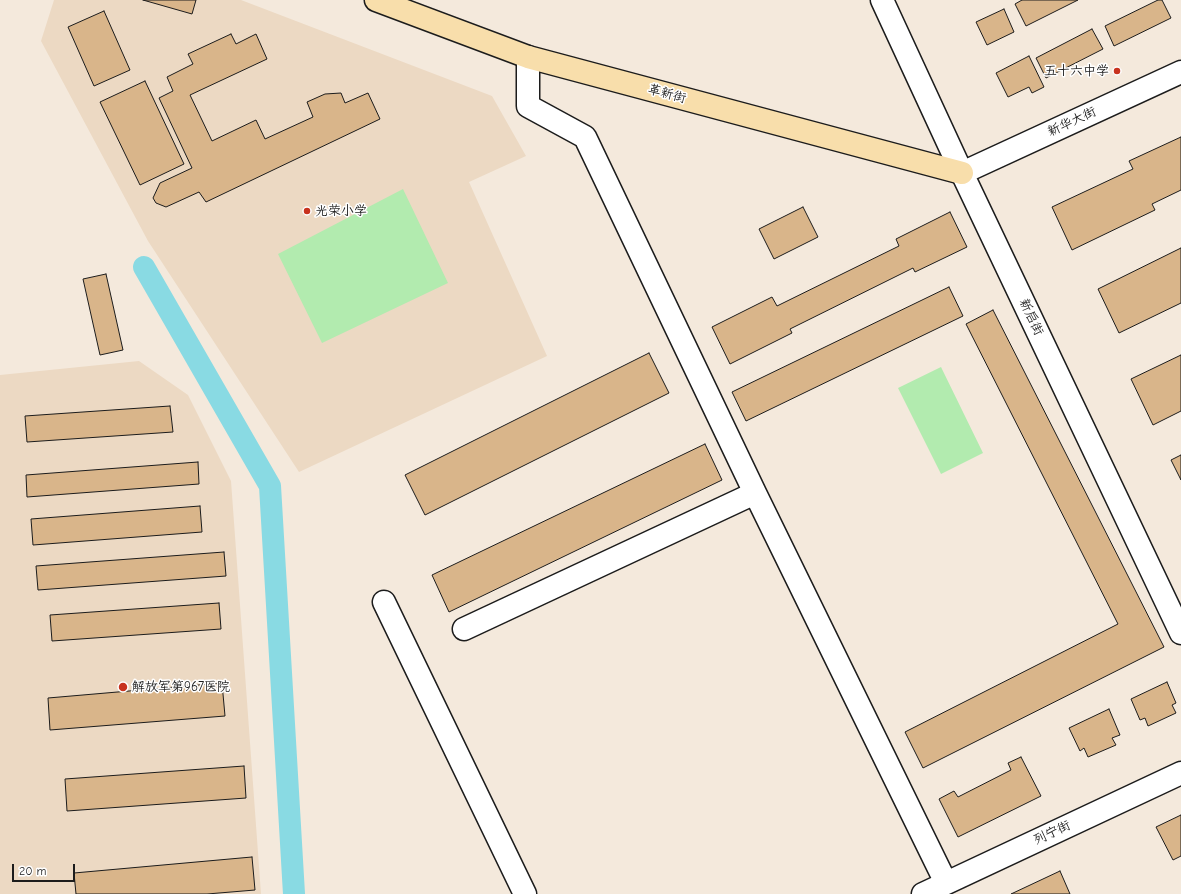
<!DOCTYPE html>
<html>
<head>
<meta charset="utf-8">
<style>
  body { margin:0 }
  #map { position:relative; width:1181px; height:894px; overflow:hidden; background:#f4e9dc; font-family:"Comic Neue",sans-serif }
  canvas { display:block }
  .scale { position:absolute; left:12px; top:864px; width:63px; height:18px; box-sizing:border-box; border:2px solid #1c1c1c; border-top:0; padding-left:5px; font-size:12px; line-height:14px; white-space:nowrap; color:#1c1c1c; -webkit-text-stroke:3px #fff; paint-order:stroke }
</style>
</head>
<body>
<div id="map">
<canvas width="1181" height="894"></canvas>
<div class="scale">20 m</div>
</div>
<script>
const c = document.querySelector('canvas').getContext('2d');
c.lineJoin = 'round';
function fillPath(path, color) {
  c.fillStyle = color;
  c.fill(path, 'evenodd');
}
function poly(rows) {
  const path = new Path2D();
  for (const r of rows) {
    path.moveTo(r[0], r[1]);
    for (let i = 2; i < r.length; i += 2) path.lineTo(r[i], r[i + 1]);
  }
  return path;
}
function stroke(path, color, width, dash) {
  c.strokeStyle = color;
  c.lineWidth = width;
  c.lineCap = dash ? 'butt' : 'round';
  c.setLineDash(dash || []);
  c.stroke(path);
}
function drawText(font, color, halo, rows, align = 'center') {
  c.font = font + ' "Comic Neue","LXGW WenKai TC",sans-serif';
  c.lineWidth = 3;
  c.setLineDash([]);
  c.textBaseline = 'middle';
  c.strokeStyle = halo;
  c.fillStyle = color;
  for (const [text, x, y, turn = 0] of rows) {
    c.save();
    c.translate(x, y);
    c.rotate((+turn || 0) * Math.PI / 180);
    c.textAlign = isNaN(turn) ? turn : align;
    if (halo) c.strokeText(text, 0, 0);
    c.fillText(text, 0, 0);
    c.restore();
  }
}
fillPath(poly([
  [54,0,241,0,492,96,526,156,469,182,547,356,299,472,148,241,41,41],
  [139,361,188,395,231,481,261,894,0,894,0,375]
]), '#ecd9c3');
fillPath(poly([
  [403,189,448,283,322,343,278,254],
  [941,367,983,453,941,474,898,388]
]), '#b2ebaf');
stroke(poly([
  [144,267,270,486,294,894]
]), '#89dae3', 22);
const building = poly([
  [143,0,196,0,192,14,143,0],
  [1022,0,1078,0,1026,26,1015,4,1022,0],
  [1158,0,1162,0,1171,18,1114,46,1105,26,1158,0],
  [1004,9,1014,32,987,45,976,22,1004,9],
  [104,11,130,70,94,86,68,27,104,11],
  [1092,29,1103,49,1046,78,1036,58,1092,29],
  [231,34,236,44,256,34,267,59,190,95,212,141,256,120,265,139,313,117,307,102,325,94,341,93,345,103,368,93,380,119,206,202,199,192,166,207,156,203,153,198,160,183,192,168,159,98,173,91,167,77,193,64,188,54,231,34],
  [1029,56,1044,87,1032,93,1029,87,1008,97,996,73,1029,56],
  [145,81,184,164,140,185,100,102,145,81],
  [1181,137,1181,190,1152,204,1155,210,1072,250,1052,207,1133,169,1129,161,1181,137],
  [803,207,818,237,774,259,759,229,803,207],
  [950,212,967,247,915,272,913,268,790,329,792,333,730,364,712,327,772,297,777,306,899,246,896,239,950,212],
  [1181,248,1181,303,1119,333,1098,289,1181,248],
  [106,274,123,350,100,355,83,279,106,274],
  [949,287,963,316,746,421,732,392,949,287],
  [993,310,1164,647,923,768,905,732,1118,624,966,324,993,310],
  [649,353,669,393,425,515,405,475,649,353],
  [1181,355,1181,411,1153,425,1131,379,1181,355],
  [170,406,173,432,27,442,25,416,170,406],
  [705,444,722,480,449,612,432,575,705,444],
  [1181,455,1181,480,1171,460,1181,455],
  [198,462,199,484,27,497,26,475,198,462],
  [200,506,202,532,33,545,31,519,200,506],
  [224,552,226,576,38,590,36,566,224,552],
  [219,603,221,629,52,641,50,615,219,603],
  [1167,682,1176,703,1172,705,1176,713,1148,726,1145,718,1140,720,1131,699,1167,682],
  [222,683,225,716,50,730,48,698,222,683],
  [1109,709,1120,735,1112,738,1116,745,1088,757,1084,748,1080,751,1069,728,1109,709],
  [1021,757,1041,796,958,837,939,799,954,791,958,797,1011,770,1008,763,1021,757],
  [244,766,246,798,67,811,65,779,244,766],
  [1181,815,1181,856,1173,860,1156,827,1181,815],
  [252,857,255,890,207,894,76,894,74,873,252,857],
  [1060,871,1070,894,1011,894,1060,871]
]);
fillPath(building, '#d9b58a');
stroke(building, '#1c1c1c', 1);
const minor = poly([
  [882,0,962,173,1181,633],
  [528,57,528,106,585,137,755,493,946,883],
  [962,173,1181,72],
  [384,602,525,894],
  [464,629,755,493],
  [923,894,1181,773]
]);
const major = poly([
  [376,0,528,57,962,173]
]);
stroke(minor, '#1c1c1c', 25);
stroke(major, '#1c1c1c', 25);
stroke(minor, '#fff', 22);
stroke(major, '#f8deab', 22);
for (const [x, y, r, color] of [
  [1117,71,4,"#c8321e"],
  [307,211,4,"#c8321e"],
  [123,687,5,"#c8321e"]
]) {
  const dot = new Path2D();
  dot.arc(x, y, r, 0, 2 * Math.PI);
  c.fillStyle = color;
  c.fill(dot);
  stroke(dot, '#fff', 1.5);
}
drawText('13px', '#1c1c1c', '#fff', [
  ["五十六中学",1109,71,"right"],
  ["光荣小学",315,211],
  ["解放军第967医院",132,687]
], 'left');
drawText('13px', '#1c1c1c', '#fff', [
  ["革新街",667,94,15],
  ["新华大街",1072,122,-25],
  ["新启街",1031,317,65],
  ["列宁街",1052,833,-25]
]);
</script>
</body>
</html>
